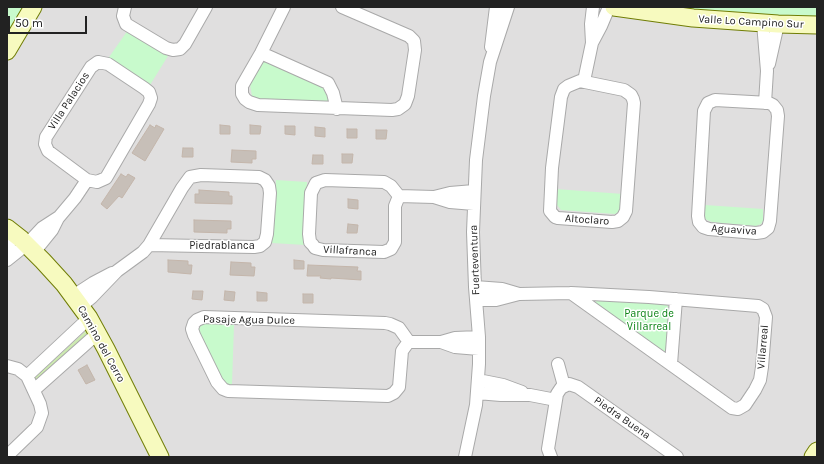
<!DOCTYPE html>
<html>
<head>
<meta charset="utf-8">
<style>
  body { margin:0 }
  #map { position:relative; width:824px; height:464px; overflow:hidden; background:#f2efe9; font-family:Karla,sans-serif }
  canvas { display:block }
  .frame { position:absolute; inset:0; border:8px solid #222; pointer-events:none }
  .scale { position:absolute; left:8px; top:16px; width:79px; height:18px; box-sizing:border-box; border:2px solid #222; border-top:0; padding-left:5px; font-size:12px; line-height:14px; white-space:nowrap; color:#222; -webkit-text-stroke:3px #fff; paint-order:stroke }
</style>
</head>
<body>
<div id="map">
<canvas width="824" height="464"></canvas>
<div class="frame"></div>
<div class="scale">50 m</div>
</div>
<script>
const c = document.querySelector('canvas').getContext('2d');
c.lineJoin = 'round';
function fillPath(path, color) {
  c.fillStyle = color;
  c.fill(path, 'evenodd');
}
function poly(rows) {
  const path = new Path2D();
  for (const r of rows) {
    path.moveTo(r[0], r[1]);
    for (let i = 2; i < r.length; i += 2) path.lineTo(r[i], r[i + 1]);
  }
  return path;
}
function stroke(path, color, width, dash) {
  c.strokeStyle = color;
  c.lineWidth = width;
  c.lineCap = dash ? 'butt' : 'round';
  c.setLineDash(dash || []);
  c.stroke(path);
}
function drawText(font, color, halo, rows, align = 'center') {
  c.font = font + ' Karla,sans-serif';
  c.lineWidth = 3;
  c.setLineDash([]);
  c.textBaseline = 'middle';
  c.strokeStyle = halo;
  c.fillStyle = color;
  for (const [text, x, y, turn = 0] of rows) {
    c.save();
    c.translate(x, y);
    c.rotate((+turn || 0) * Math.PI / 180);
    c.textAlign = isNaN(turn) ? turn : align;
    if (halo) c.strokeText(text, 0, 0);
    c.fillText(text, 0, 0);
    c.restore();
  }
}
fillPath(poly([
  [7,7,817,7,817,457,7,457]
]), '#e0dfdf');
fillPath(poly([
  [88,329,89,333,36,381,34,378]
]), '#cdebb0');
fillPath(poly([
  [7,7,26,7,7,40],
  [647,7,817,7,817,22],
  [128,30,168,56,150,85,107,60],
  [264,58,326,82,331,102,263,101,252,96,250,85],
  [276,180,307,182,305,245,272,243],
  [556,189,623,194,620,211,615,214,561,210,557,205,556,199],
  [705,205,763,209,763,221,761,224,756,226,712,222,705,219],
  [597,299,663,303,667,305,670,310,667,351,663,351,597,307,595,303],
  [204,324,234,325,232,384,226,385,221,381,197,331,199,326]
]), '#c8facc');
const building = poly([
  [150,125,155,128,156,125,164,129,145,161,132,153,150,125],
  [220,125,230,126,230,134,220,134,220,125],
  [250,125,261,126,260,134,250,134,250,125],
  [285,126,295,126,295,135,285,134,285,126],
  [315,127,325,128,325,137,315,136,315,127],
  [347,129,357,129,357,138,347,138,347,129],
  [376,130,387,130,386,139,376,139,376,130],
  [183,148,193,148,193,157,182,157,183,148],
  [232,150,256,151,256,159,252,159,252,163,231,162,232,150],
  [342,154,353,154,352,163,342,163,342,154],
  [313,155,323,155,323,164,312,164,313,155],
  [121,174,126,177,128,174,135,178,122,198,119,196,107,209,101,204,121,174],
  [199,190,229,192,229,196,232,196,232,204,195,203,195,194,199,194,199,190],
  [348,199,358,200,358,209,348,208,348,199],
  [194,220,231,221,231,229,227,229,227,233,194,232,194,220],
  [348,224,358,225,357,233,347,233,348,224],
  [168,260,188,261,188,265,192,265,191,274,168,272,168,260],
  [294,260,304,261,304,269,294,269,294,260],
  [231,262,251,263,251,267,255,267,254,276,230,275,231,262],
  [308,265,358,267,357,271,361,271,361,280,331,278,331,279,320,278,321,276,307,276,308,265],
  [193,291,203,291,202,300,192,299,193,291],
  [225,291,235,292,234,301,224,300,225,291],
  [257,292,267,293,267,301,257,301,257,292],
  [303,294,313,294,313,303,303,303,303,294],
  [87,365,95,380,86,384,78,370,87,365]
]);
fillPath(building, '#c7bfb8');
stroke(building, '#c4b6ab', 1);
const street = poly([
  [125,7,123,16,126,24,166,48,173,50,180,49,185,44,206,7],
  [284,7,261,53,242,86,242,94,245,99,249,102,258,105,392,110,398,109,405,104,408,96,415,50,414,41,409,36,342,7],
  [763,23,767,71,765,103],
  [592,43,601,26,609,7],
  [491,47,496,7],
  [261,53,328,83,333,93,337,109],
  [98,62,108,64,144,88,149,92,151,98,149,104,106,178,97,182,87,180,48,151,45,144,46,137,91,67,98,62],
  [769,64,778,24],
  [580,81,624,90,631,95,633,99,634,103,626,211,623,217,618,221,612,222,558,218,555,217,550,211,552,168,561,97,564,89,568,86,580,81],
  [584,81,592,43,591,24,593,7],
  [715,100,769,103,773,105,777,110,778,116,770,221,768,228,763,232,756,233,709,229,703,227,699,222,698,216,704,111,708,103,715,100],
  [325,180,384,182,391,186,399,196,395,206,395,242,391,249,384,252,323,250,315,248,313,245,310,242,309,234,311,193,316,183,325,180],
  [399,196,434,197,450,193,474,191],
  [434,197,450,202,474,204],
  [7,246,16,235],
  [35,251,52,230,58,218],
  [7,260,27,244,42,228,59,217,75,198,87,180],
  [475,287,502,289,519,294],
  [73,296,93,283,112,273],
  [476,300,496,300,519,294,571,293,649,297,758,306,763,309,766,317,762,367,760,380,755,390,745,405,738,409,732,408,571,293],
  [81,306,92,297,117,271,143,252,149,245,182,188,190,177,201,175,259,177,265,180,269,186,270,193,267,234,265,242,260,246,254,247,149,245],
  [409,342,399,328,390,324,385,323,204,317,197,320,194,323,192,329,194,335,217,382,223,389,228,391,388,396,394,393,399,387,402,351,407,344,409,342,441,342,455,347,479,349],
  [441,342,455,338,479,337],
  [558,364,564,386],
  [671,364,676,299],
  [7,366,18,369,27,376,40,404,42,413,37,427,7,456],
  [27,376,89,318],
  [478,380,503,385,522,392],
  [34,390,98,333],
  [477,393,501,395,530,395,556,400],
  [465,457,476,405,479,364,479,337,475,287,473,232,476,160,484,96,490,62,508,7],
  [551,457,548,449,557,394,561,388,569,384,578,387,677,457]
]);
const secondary = poly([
  [614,7,693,18,778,24,817,25],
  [7,51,33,7],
  [7,228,21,239,43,261,64,284,89,318,106,349,160,457],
  [813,457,817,451]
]);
stroke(street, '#a9a9a9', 14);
stroke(secondary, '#707d05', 19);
stroke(street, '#fff', 12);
stroke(secondary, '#f7fabf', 17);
drawText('11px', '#222', '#fff', [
  ["Valle Lo Campino Sur",751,22,3],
  ["Villa Palacios",69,101,-57],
  ["Altoclaro",587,220,4],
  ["Aguaviva",734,230,4],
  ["Piedrablanca",222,246],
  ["Villafranca",350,251,3],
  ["Fuerteventura",475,260,-92],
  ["Pasaje Agua Dulce",249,320,1],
  ["Camino del Cerro",101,344,61],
  ["Villarreal",763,347,-85],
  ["Piedra Buena",622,418,35]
]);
drawText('11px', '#0c8416', '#fff', [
  ["Parque de",649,314],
  ["Villarreal",649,327]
]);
</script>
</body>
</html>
